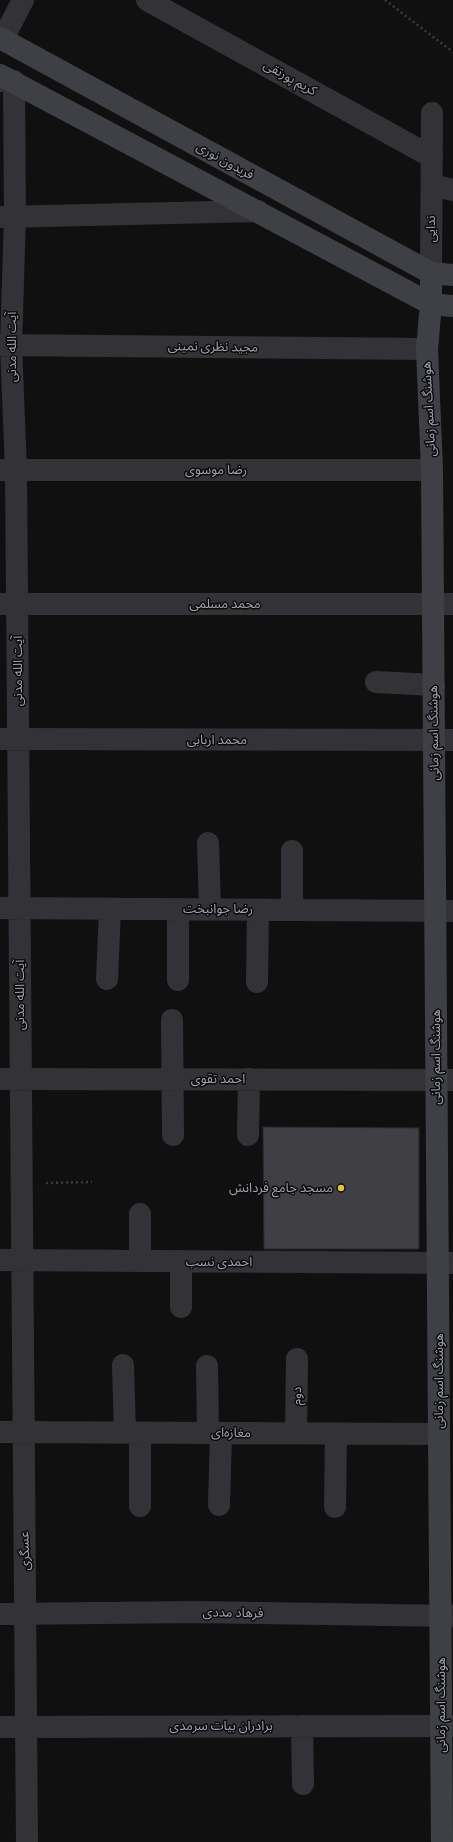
<!DOCTYPE html>
<html>
<head>
<meta charset="utf-8">
<style>
  body { margin:0 }
  canvas { display:block; background:#101011 }
</style>
</head>
<body>
<canvas width="453" height="1842"></canvas>
<script>
const c = document.querySelector('canvas').getContext('2d');
c.lineJoin = 'round';
function fillPath(path, color) {
  c.fillStyle = color;
  c.fill(path, 'evenodd');
}
function poly(rows) {
  const path = new Path2D();
  for (const r of rows) {
    path.moveTo(r[0], r[1]);
    for (let i = 2; i < r.length; i += 2) path.lineTo(r[i], r[i + 1]);
  }
  return path;
}
function stroke(path, color, width, dash) {
  c.strokeStyle = color;
  c.lineWidth = width;
  c.lineCap = dash ? 'butt' : 'round';
  c.setLineDash(dash || []);
  c.stroke(path);
}
function drawText(font, color, halo, rows, align = 'center') {
  c.font = font + ' Cabin,"Noto Sans Arabic",sans-serif';
  c.lineWidth = 3;
  c.setLineDash([]);
  c.textBaseline = 'middle';
  c.strokeStyle = halo;
  c.fillStyle = color;
  for (const [text, x, y, turn = 0] of rows) {
    c.save();
    c.translate(x, y);
    c.rotate((+turn || 0) * Math.PI / 180);
    c.textAlign = isNaN(turn) ? turn : align;
    if (halo) c.strokeText(text, 0, 0);
    c.fillText(text, 0, 0);
    c.restore();
  }
}
const building = poly([
  [263,1127,419,1128,419,1249,264,1249,263,1127]
]);
fillPath(building, '#3f3f44');
stroke(building, '#2a2a2d', 1);
stroke(poly([
  [385,0,453,52],
  [46,1183,92,1182]
]), '#393a3e', 2.5, [2, 3]);
stroke(poly([
  [147,0,432,157],
  [3,39,23,0],
  [0,81,14,81,15,217,11,345,16,470,27,1842],
  [432,185,453,190],
  [1,217,258,211],
  [431,273,432,113],
  [0,345,427,349],
  [0,470,432,470],
  [0,604,453,604],
  [376,682,434,685],
  [0,739,453,740],
  [208,843,210,909],
  [0,908,453,911],
  [292,910,292,851],
  [107,979,110,909],
  [178,980,178,909],
  [257,982,258,910],
  [172,1020,173,1135],
  [0,1079,453,1080],
  [248,1135,249,1079],
  [0,1260,453,1263],
  [140,1261,140,1214],
  [181,1307,181,1261],
  [123,1365,125,1433],
  [207,1366,208,1433],
  [0,1432,439,1434],
  [140,1433,140,1506],
  [296,1433,297,1359],
  [219,1505,221,1433],
  [335,1507,336,1434],
  [0,1614,196,1612,453,1616],
  [302,1726,303,1784],
  [0,1727,453,1726]
]), '#333337', 22);
stroke(poly([
  [0,38,431,273,453,275],
  [0,75,431,304,453,306],
  [431,273,431,304,427,349,432,470,442,1842]
]), '#3f4045', 22);
for (const [x, y, r, color] of [
  [341,1188,4,"#e4c435"]
]) {
  const dot = new Path2D();
  dot.arc(x, y, r, 0, 2 * Math.PI);
  c.fillStyle = color;
  c.fill(dot);
  stroke(dot, '#0b0b0c', 1.5);
}
drawText('13px', '#a2a4b1', '#0b0b0c', [
  ["کریم پورتقی",290,78,29],
  ["فریدون نوری",225,161,29],
  ["ندایی",431,229,-90],
  ["آیت‌ الله مدنی",12,347,-90],
  ["مجید نظری نمینی",213,347,1],
  ["هوشنگ اسم زمانی",429,409,-93],
  ["رضا موسوی",216,470],
  ["محمد مسلمی",225,604],
  ["آیت‌ الله مدنی",18,671,-90],
  ["هوشنگ اسم زمانی",434,733,-91],
  ["محمد اربابی",217,740],
  ["رضا جوانبخت",218,909],
  ["آیت‌ الله مدنی",20,995,-90],
  ["هوشنگ اسم زمانی",436,1057,-90],
  ["احمد تقوی",218,1079],
  ["احمدی نسب",219,1262],
  ["هوشنگ اسم زمانی",439,1381,-90],
  ["دوم",297,1396,-89],
  ["مغازه‌ای",231,1433,1],
  ["عسگری",25,1551,-91],
  ["فرهاد مددی",233,1613,1],
  ["هوشنگ اسم زمانی",441,1705,-90],
  ["برادران بیات سرمدی",221,1726]
]);
drawText('13px', '#a2a4b1', '#0b0b0c', [
  ["مسجد جامع فردانش",333,1188]
], 'right');
</script>
</body>
</html>
